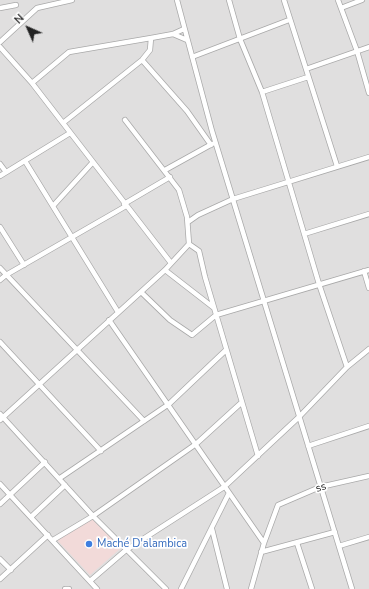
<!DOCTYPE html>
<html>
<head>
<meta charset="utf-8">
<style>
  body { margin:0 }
  #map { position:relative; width:369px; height:589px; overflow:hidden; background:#f2efe9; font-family:"Nunito Sans",sans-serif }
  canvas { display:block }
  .north { position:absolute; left:8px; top:8px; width:40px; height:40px; -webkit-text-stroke:3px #fff; paint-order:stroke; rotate:315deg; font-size:11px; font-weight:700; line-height:16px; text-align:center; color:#222 }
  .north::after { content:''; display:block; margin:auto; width:14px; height:18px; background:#222; clip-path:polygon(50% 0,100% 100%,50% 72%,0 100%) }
</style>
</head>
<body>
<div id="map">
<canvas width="369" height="589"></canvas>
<div class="north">N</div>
</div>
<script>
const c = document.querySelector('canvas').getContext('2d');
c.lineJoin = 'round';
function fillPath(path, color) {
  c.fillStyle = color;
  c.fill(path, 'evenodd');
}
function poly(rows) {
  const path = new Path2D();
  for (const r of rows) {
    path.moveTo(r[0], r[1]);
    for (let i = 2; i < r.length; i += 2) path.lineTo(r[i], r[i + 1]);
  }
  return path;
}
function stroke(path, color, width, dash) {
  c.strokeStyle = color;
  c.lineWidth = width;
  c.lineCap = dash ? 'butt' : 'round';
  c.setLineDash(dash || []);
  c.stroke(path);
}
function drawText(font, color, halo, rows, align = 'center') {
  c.font = font + ' "Nunito Sans",sans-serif';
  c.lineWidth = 3.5;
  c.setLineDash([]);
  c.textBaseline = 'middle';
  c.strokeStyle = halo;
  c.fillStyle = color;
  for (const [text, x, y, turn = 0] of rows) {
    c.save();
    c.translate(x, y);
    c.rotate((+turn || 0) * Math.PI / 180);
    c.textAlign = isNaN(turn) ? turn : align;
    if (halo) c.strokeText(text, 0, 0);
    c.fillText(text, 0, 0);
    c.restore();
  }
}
fillPath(poly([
  [0,0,369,0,369,589,0,589]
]), '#e0dfdf');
fillPath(poly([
  [91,518,121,548,90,575,57,540]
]), '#f2dad9');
const street = poly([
  [177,0,212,131,352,589],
  [229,0,240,39,262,92,319,284,347,367],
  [284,0,337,166],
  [338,0,357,51,369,93],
  [0,8,16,5],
  [341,8,362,0],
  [173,34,187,40],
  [0,42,37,8,72,0],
  [0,47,32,83,171,263],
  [192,57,289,20],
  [142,60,187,111,211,145],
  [306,69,369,47],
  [32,83,69,52,151,38,173,34,184,29],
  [262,92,308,77],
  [63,123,142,60,150,50,151,38],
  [25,161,118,312],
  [0,164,6,172],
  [165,170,212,144],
  [0,176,70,133],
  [124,204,170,177],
  [53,206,93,162],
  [188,222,198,215,233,199,369,157],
  [0,227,24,265],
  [304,234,369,214],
  [189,244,199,251,205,277,258,456],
  [0,268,144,421],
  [165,270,214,308],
  [364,271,369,288],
  [0,280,6,275,126,206],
  [141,292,170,320,192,335,216,315,369,270],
  [109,320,264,543],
  [0,342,101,451],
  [0,414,93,516,166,589],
  [0,420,165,270,189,244,187,217,179,190,125,120],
  [308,446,369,426],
  [60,478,169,404,226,350],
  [0,484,97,589],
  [0,504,45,462],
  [31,517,65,485],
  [212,529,227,589],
  [53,540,93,516,196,444,241,403],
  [297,543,312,589],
  [339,546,369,537],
  [261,552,335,532],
  [0,559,11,570],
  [0,579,48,535],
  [90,581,126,550,224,487,299,417,347,367,369,349],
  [65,589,69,589],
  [181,589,229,493],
  [251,589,264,543,278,505,320,487,369,476]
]);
stroke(street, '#a9a9a9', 6);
stroke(street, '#fff', 4.5);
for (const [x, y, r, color] of [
  [89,544,4,"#3f7fe0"]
]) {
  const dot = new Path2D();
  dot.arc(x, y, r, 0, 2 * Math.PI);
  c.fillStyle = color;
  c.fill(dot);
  stroke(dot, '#fff', 1.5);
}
drawText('11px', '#222', '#fff', [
  ["ss",321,488,-17]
]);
drawText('11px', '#366cbe', '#fff', [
  ["Maché D'alambica",97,544]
], 'left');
</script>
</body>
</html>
